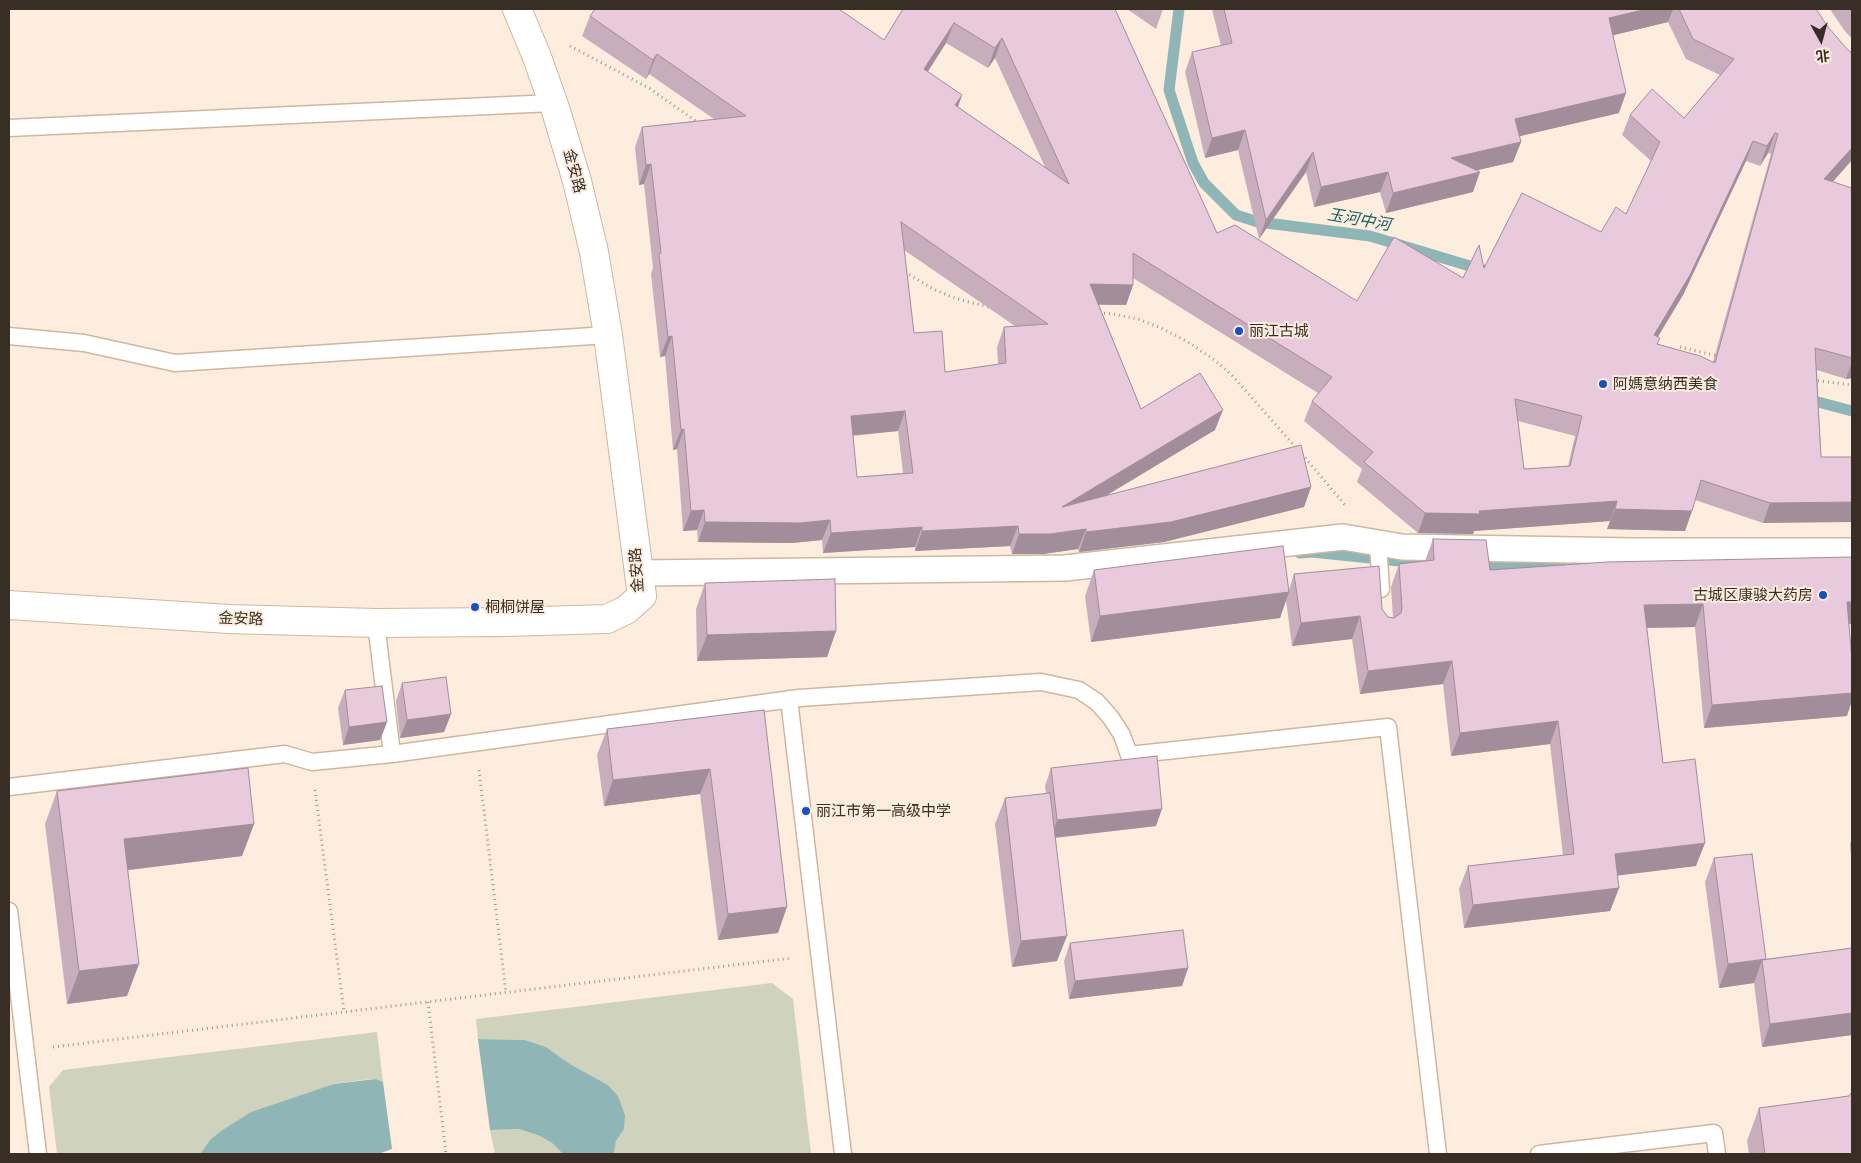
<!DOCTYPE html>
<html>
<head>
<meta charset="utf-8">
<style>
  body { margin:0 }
  #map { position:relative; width:1861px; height:1163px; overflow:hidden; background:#fcedde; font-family:"Alegreya Sans","Noto Sans SC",sans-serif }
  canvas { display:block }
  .frame { position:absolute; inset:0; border:10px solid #382e25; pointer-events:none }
  .north { position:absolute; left:1796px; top:15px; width:50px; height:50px; -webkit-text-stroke:4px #fcedde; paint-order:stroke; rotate:173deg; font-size:14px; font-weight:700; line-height:20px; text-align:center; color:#382e25 }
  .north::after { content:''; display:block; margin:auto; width:18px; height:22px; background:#382e25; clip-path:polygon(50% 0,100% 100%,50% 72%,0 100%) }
</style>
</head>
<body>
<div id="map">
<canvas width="1861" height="1163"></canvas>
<div class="frame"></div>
<div class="north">北</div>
</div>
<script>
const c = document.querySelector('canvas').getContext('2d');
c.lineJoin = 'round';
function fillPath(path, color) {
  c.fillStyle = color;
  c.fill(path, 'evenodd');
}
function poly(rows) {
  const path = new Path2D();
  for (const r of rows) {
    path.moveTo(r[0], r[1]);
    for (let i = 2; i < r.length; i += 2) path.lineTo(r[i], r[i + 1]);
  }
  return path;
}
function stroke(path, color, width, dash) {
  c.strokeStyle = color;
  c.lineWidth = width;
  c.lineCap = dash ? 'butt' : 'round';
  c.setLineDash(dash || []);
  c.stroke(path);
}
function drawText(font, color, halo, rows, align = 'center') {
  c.font = font + ' "Alegreya Sans","Noto Sans SC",sans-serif';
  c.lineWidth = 4;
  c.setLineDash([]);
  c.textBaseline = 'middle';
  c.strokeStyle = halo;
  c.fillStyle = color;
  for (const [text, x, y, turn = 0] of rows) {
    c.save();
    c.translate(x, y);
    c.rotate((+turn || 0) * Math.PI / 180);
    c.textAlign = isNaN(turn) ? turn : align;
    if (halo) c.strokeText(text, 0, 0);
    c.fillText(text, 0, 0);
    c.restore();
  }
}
fillPath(poly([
  [772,983,793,999,811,1154,614,1154,616,1141,624,1129,618,1096,608,1085,570,1064,546,1047,525,1040,478,1039,476,1019],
  [377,1032,383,1082,376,1079,362,1080,334,1084,210,1140,200,1154,57,1154,49,1087,63,1070],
  [519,1129,540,1136,552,1143,563,1154,495,1154,490,1130]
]), '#cfd3bd');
fillPath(poly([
  [478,1039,525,1040,546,1047,570,1064,608,1085,618,1096,625,1115,624,1129,616,1141,614,1154,563,1154,552,1143,540,1136,519,1129,490,1130],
  [376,1079,383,1082,392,1149,378,1154,200,1154,210,1140,221,1131,251,1112,334,1084]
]), '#8fb5b7');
stroke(poly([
  [1179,9,1169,90,1193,163,1204,183,1236,215,1258,222,1370,236,1483,270],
  [1803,398,1852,411],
  [1300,553,1312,552,1428,564],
  [1477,567,1561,566]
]), '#8fb5b7', 11);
const service = poly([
  [9,128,553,103],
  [9,336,84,343,175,363,608,335],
  [1378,543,1381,589],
  [376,623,392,754],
  [789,699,843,1154],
  [9,787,285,754,312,762,392,754,799,698,1041,682,1079,690,1097,702,1111,718,1122,735,1129,755,1388,727,1438,1154],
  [9,911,38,1154],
  [1539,1154,1714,1133,1717,1154]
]);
const pedestrian = poly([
  [640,573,1065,568,1343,537,1402,547,1632,551,1852,551]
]);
const minor = poly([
  [9,605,229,619,376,623,506,622,607,619,626,610,642,596,608,335,594,252,577,181,556,111,537,57,517,9]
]);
stroke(service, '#cfb79f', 19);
stroke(pedestrian, '#cfb79f', 28);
stroke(minor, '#cfb79f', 30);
stroke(poly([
  [570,46,649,88,697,122],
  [905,272,933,289,957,299,989,307],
  [1099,313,1113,314,1138,319,1161,328,1188,342,1213,359,1232,375,1298,450],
  [1680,347,1717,356],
  [1813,380,1852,385],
  [1302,454,1345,505],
  [479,770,506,993],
  [315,790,344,1012],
  [428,1002,446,1154],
  [53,1047,792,958]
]), '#a3978a', 3, [1, 4]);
stroke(service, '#fff', 16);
stroke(pedestrian, '#fff', 25);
stroke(minor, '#fff', 28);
fillPath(poly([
  [903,9,1115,9,1217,233,1357,301,1463,278,1484,268,1601,232,1626,214,1651,161,1622,135,1630,115,1684,118,1720,75,1686,59,1668,22,1613,35,1619,113,1519,136,1521,142,1513,162,1476,170,1473,192,1386,213,1380,192,1314,207,1306,172,1259,239,1238,150,1205,158,1185,72,1192,52,1221,46,1212,9,1816,9,1852,160,1833,182,1852,192,1852,378,1846,379,1817,370,1821,457,1763,523,1695,500,1685,531,1607,529,1610,521,1474,531,1473,534,1418,533,1357,482,1362,469,1304,421,1312,401,1318,393,1133,278,1133,285,1126,305,1099,305,1141,409,1215,430,1107,495,1311,487,1304,507,1164,542,1079,552,1078,549,1043,554,1012,554,1010,546,915,551,915,547,823,553,822,540,792,543,698,542,697,530,683,531,677,449,673,450,665,356,660,357,651,274,653,268,644,184,639,185,635,147,642,127,714,119,649,74,646,79,582,36,590,16,884,40],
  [946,43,988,68,995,58,1045,167,958,107,962,95,928,72],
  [1768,153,1771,154,1713,362,1658,344,1658,336,1683,295,1746,161,1760,166],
  [904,250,1015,326,1004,327,997,347,998,364,945,372,914,333],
  [1518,421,1575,436,1568,466,1524,469],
  [898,431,903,473,857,477,853,436],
  [1127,9,1163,9,1156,29],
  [1830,9,1852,9,1852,39,1844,30],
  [1433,539,1490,570,1852,624,1849,624,1847,716,1704,728,1695,627,1647,628,1663,763,1696,866,1617,875,1619,888,1610,911,1464,928,1459,889,1468,866,1563,855,1550,744,1451,756,1443,684,1360,694,1352,639,1292,646,1286,600,1280,618,1091,642,1085,596,1094,570,1289,590,1294,574,1382,609,1388,617,1393,618,1391,587,1399,564,1425,561],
  [705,583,836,631,827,657,697,661,696,609],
  [402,683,451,714,444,732,400,738,396,701],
  [345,690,387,722,380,740,343,745,338,708],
  [764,710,778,933,718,940,700,794,604,806,597,755,607,729],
  [1051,768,1156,826,1055,838,1057,961,1012,967,995,824,1005,798,1046,794,1045,786],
  [57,791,254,824,242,856,128,870,127,996,67,1004,45,824],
  [1852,838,1852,865,1850,844],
  [1714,858,1766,959,1852,948,1852,1035,1762,1047,1754,983,1719,988,1705,882],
  [1070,943,1188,968,1182,986,1069,999,1064,961],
  [1849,1096,1852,1154,1749,1154,1747,1141,1759,1108]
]), '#c8aebd');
fillPath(poly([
  [1647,9,1673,9,1668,22,1602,38,1609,18],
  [954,23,946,43,916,89,924,69],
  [1002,38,995,58,988,68,995,48],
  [657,54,649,74,646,79,653,60],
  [1626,93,1619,113,1508,139,1515,119],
  [962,95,955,115,955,105],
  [1245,130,1238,150,1205,158,1212,138],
  [1775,133,1768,153,1760,166,1767,146],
  [1753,141,1746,161,1683,295,1647,355,1654,335],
  [1521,142,1513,162,1444,178,1451,158],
  [1852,148,1852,160,1817,199,1824,179],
  [1313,152,1306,172,1259,239,1266,220],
  [651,164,644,184,639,185,646,165],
  [1388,172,1380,192,1314,207,1321,187],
  [1480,172,1473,192,1386,213,1393,193],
  [1090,284,1133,285,1126,305,1083,304],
  [672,336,665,356,660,357,668,337],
  [1852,362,1852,378,1846,379],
  [1223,410,1215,430,1054,527,1062,507],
  [905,411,898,431,844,436,851,416],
  [684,429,677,449,673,450,681,430],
  [1311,487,1304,507,1164,542,1079,552,1086,532],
  [1617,501,1610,521,1474,531,1473,534,1418,533,1425,513,1479,511],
  [1852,502,1852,522,1763,523,1770,503],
  [1615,509,1692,511,1685,531,1607,529],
  [704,510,697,530,683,531,691,511],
  [830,520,822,540,792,543,698,542,705,522],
  [1018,526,1010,546,915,551,922,531],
  [922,527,915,547,823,553,831,533],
  [1086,529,1078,549,1043,554,1012,554,1019,534],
  [1289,592,1280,618,1091,642,1100,616],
  [1847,602,1852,602,1852,624,1838,625],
  [1703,604,1695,627,1636,628,1644,605],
  [1360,616,1352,639,1292,646,1301,623],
  [836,631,827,657,697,661,707,635],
  [1452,661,1443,684,1360,694,1368,671],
  [1852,693,1852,701,1847,716,1704,728,1712,705],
  [451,714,444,732,400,738,407,720],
  [1558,721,1550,744,1451,756,1460,733],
  [387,722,380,740,343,745,349,727],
  [710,769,700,794,604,806,613,780],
  [1162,809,1156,826,1051,838,1057,820],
  [254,824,242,856,112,872,124,839],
  [1705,843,1696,866,1606,877,1615,854],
  [1619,888,1610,911,1464,928,1473,905],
  [787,907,778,933,718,940,728,914],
  [1067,936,1057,961,1012,967,1021,941],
  [1762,960,1754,983,1719,988,1728,964],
  [139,964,127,996,67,1004,79,971],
  [1188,968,1182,986,1069,999,1075,981],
  [1852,1013,1852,1035,1762,1047,1770,1024]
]), '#a28d9a');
const building = poly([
  [595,9,839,9,884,40,903,9,1115,9,1217,233,1235,225,1357,301,1394,237,1463,278,1479,245,1484,268,1522,193,1601,232,1616,207,1626,214,1660,142,1630,115,1652,89,1684,118,1734,59,1693,39,1679,9,1816,9,1828,27,1848,50,1852,53,1852,148,1824,179,1852,188,1851,191,1852,192,1852,358,1815,348,1821,457,1852,457,1852,502,1770,503,1701,480,1692,511,1615,509,1617,501,1479,511,1480,514,1425,513,1364,462,1373,452,1312,401,1332,377,1133,253,1133,285,1090,284,1141,409,1200,373,1223,410,1062,507,1301,445,1311,487,1171,522,1086,532,1086,529,1050,534,1019,534,1018,526,922,531,922,527,831,533,830,520,800,523,705,522,704,510,691,511,684,429,681,430,672,336,668,337,659,254,661,253,651,164,646,165,642,127,746,116,657,54,653,60,590,16,595,9],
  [954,23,995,48,1002,38,1069,184,955,105,962,95,924,69,954,23],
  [1775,133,1778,134,1715,363,1700,356,1657,344,1660,338,1654,335,1690,275,1753,141,1767,146,1775,133],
  [901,222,1048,324,1004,327,1006,363,945,372,942,331,914,333,901,222],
  [1515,399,1582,416,1570,466,1524,469,1515,399],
  [905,411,913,473,857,477,851,416,905,411],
  [1224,9,1647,9,1609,18,1626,93,1515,119,1521,142,1451,158,1480,172,1393,193,1388,172,1321,187,1313,152,1266,220,1245,130,1212,138,1192,52,1232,43,1224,9],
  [1433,539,1486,540,1490,570,1607,562,1852,557,1852,602,1847,602,1852,660,1852,693,1712,705,1703,604,1644,605,1663,763,1695,759,1705,843,1615,854,1619,888,1473,905,1468,866,1574,854,1558,721,1460,733,1452,661,1368,671,1360,616,1301,623,1294,574,1379,566,1382,609,1388,617,1394,618,1401,613,1402,608,1399,564,1434,560,1433,539],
  [1283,546,1289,592,1100,616,1094,570,1283,546],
  [835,579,836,631,707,635,705,583,835,579],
  [446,677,451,714,407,720,402,683,446,677],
  [382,686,387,722,349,727,345,690,382,686],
  [764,710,787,907,728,914,710,769,613,780,607,729,764,710],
  [1157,756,1162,809,1057,820,1051,768,1157,756],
  [248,768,254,824,124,839,139,964,79,971,57,791,248,768],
  [1050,793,1067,936,1021,941,1005,798,1050,793],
  [1752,854,1766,959,1728,964,1714,858,1752,854],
  [1183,930,1188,968,1075,981,1070,943,1183,930],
  [1852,948,1852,1013,1770,1024,1762,960,1852,948],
  [1852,1092,1852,1154,1765,1154,1759,1108,1849,1096,1852,1092]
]);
fillPath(building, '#e8cadc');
stroke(building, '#a28d9a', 1);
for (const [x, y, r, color] of [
  [1239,331,5,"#1552bd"],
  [1603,384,5,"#1552bd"],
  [1823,595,5,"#1552bd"],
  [475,607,5,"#1552bd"],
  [806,811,5,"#1552bd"]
]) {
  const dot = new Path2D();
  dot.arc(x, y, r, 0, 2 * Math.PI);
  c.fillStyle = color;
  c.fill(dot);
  stroke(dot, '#fcedde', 2);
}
drawText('15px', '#382e25', '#fcedde', [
  ["金安路",574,171,75],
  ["金安路",637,570,-94],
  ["金安路",241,619,2]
]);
drawText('15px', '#382e25', '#fcedde', [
  ["丽江古城",1249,331],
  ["阿媽意纳西美食",1613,384],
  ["古城区康骏大药房",1813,595,"right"],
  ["桐桐饼屋",485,607],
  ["丽江市第一高级中学",816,811]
], 'left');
drawText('italic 16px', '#156367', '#fcedde', [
  ["玉河中河",1359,220,10]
]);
</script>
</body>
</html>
